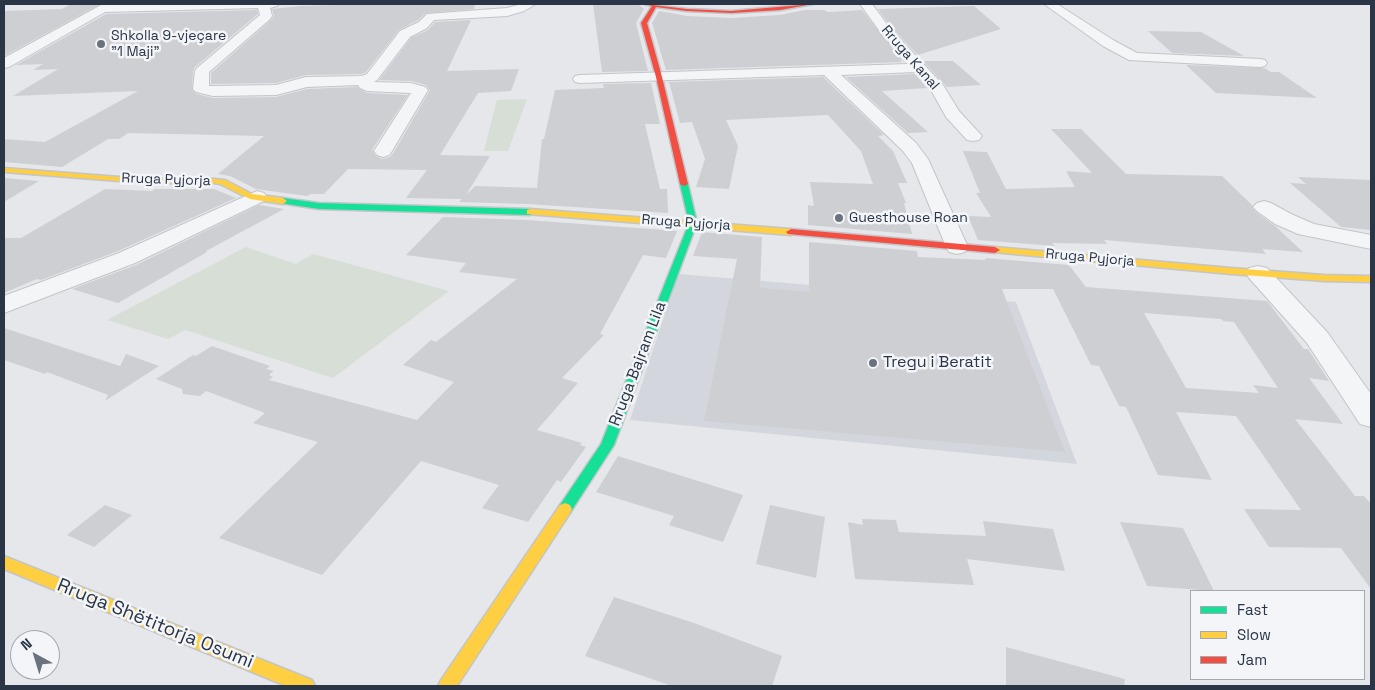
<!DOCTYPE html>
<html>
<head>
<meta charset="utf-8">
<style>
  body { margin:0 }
  #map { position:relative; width:1375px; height:690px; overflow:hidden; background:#e5e7ea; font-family:"Space Grotesk",sans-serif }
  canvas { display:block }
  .frame { position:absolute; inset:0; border:5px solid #2a3545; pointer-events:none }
  .legend { position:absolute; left:1190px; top:590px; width:175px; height:90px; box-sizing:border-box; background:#f3f5f9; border:1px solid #a3a8b1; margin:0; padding:6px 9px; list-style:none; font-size:15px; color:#2a3545 }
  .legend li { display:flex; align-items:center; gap:10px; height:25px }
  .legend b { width:25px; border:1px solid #a3a8b1 }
  .north { position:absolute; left:10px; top:630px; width:50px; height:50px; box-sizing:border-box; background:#f3f5f9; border:1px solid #a3a8b1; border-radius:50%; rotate:321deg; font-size:14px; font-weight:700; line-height:20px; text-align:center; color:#2a3545 }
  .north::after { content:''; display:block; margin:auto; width:18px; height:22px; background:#6b737f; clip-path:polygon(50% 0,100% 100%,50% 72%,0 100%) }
</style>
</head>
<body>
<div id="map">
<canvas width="1375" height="690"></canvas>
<div class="frame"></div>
<ul class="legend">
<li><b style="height:6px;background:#16e098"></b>Fast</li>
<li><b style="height:6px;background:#ffcf43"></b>Slow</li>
<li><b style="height:6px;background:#f24e42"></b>Jam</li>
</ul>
<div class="north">N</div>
</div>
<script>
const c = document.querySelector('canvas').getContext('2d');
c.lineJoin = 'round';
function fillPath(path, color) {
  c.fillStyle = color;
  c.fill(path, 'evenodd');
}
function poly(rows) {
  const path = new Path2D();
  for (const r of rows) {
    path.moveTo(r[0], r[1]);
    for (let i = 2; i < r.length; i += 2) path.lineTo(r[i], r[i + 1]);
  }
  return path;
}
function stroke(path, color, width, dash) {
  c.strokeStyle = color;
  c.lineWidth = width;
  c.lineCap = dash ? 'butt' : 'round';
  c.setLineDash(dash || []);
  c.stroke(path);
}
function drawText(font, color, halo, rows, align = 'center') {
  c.font = font + ' "Space Grotesk",sans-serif';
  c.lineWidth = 5;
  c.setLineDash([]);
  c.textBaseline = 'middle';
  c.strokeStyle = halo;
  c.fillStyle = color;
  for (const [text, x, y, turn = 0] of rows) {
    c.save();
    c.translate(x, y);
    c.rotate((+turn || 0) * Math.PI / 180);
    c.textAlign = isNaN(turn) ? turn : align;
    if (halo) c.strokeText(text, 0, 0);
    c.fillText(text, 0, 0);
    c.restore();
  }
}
fillPath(poly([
  [678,274,1016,302,1077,464,630,420]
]), '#d3d7dd');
fillPath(poly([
  [527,99,508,151,484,151,497,100],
  [246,247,296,264,313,254,449,291,333,378,185,330,168,339,107,320]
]), '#d6ded5');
fillPath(poly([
  [71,4,100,4,4,56,4,11,62,9],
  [373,4,475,4,474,9,426,13,418,20,399,30,366,72,362,74,306,75,276,83,211,84,211,73,271,20,274,16,272,9,301,6],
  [593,4,638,4,644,9,636,23,648,71,602,72],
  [974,6,1001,29,918,55,890,26,878,9],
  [257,10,258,14,195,67,193,71,192,90,196,94,213,98,276,97,307,89,357,87,367,93,408,95,372,150,376,156,382,159,390,157,394,152,430,90,426,85,412,81,379,80,411,38,428,30,435,22,471,20,447,71,519,69,511,91,478,93,440,155,490,156,466,195,475,186,537,188,542,139,544,139,555,90,604,88,603,84,651,83,660,124,645,124,660,189,667,189,668,213,527,204,459,202,462,199,406,198,427,170,348,169,324,194,311,194,307,196,256,189,230,176,218,174,264,136,128,133,119,139,108,139,62,167,4,162,4,139,45,142,138,91,13,96,58,69,33,70,43,64,16,65,106,14],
  [805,10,824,10,828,12,862,10,902,60,900,61,904,62,666,70,652,23,659,11,687,16,731,18,780,15],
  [1148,31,1201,32,1244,56,1172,53],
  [923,61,953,61,981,85,947,87],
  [1186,65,1264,68,1271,72,1279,72,1317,98,1216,93],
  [915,74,927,88,882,91,928,132,908,133,846,77],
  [823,77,884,135,878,136,893,151,907,183,898,183,906,203,904,203,912,234,808,225,808,205,814,206,810,182,873,184,861,151,828,115,726,120,738,146,729,189,696,187,705,159,692,122,680,123,669,82],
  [1051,129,1081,129,1126,174,1222,176,1252,205,1252,208,1256,212,1275,226,1303,252,1262,249,1266,254,1104,240,1107,244,1052,243,1055,246,978,240,968,216,991,217,976,193,980,193,963,151,987,152,1006,189,1075,187,1066,171,1092,173],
  [1298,177,1371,180,1371,230,1341,227,1290,183,1306,184],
  [4,178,39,181,4,202],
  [105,189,152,191,155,189,214,189,236,198,118,251,41,280,37,279,4,293,4,238,21,238],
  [259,205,284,209,206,251,207,252,118,303,72,289,136,265],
  [443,217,527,220,677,231,666,258,643,255,600,334,604,335,562,378,578,383,537,430,582,443,580,445,586,447,561,482,557,480,528,522,482,508,499,485,421,461,322,575,219,538,318,442,253,423,265,413,206,391,200,396,183,394,182,389,156,379,193,355,196,356,212,346,270,366,266,369,274,371,269,375,273,377,269,380,417,420,454,382,403,365,431,340,436,342,517,279,459,272,466,263,406,255],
  [702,232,762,237,760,288,809,292,809,242,917,251,918,257,986,260,985,258,1069,265,1086,287,1267,301,1304,349,1308,349,1329,381,1309,378,1343,424,1295,419,1355,496,1364,496,1371,504,1371,589,1341,548,1269,547,1244,509,1301,510,1236,416,1176,412,1212,480,1158,475,1126,407,1119,406,1099,366,1091,365,1053,289,1002,289,1065,452,704,421,737,259,693,256],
  [1144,313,1221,319,1223,321,1234,322,1278,388,1253,385,1259,393,1186,388],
  [4,328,120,366,126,354,159,366,105,401,108,395,47,372,45,374,4,360],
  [618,456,743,495,723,542,669,525,674,516,596,492],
  [105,505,132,515,94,547,67,535],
  [770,505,825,517,816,578,756,564],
  [862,519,896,520,899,532,986,536,983,521,1053,529,1065,571,967,559,974,585,855,579,848,522,863,525],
  [1120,522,1183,528,1214,591,1147,586],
  [614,597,694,623,782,656,772,686,672,686,585,656],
  [1006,647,1125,679,1124,686,1006,686]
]), '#cdcfd3');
const street = poly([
  [103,4,279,4,277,6,270,8,272,16,270,19,209,72,209,86,213,86,276,85,306,77,362,76,367,74,400,31,419,22,427,14,507,8,522,4,536,4,524,11,507,16,434,20,427,28,410,37,377,80,374,82,411,83,425,87,428,90,392,151,389,155,383,157,377,155,374,151,411,93,367,91,360,88,358,85,307,87,276,95,213,96,196,92,193,89,195,71,197,68,260,15,258,8,105,12,9,67,4,68,4,58,103,4],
  [860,4,872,4,889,27,943,85,959,111,982,136,979,140,973,141,967,140,946,117,931,90,916,72,841,75,916,143,928,159,968,247,965,252,957,254,949,252,946,247,912,163,903,151,824,75,580,83,575,82,573,79,575,76,580,75,908,64,881,33,860,4],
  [1044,4,1057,4,1113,40,1137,53,1260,59,1265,60,1267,63,1265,66,1260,67,1129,60,1103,46,1044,4],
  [257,191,264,193,267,197,264,201,135,263,4,313,4,296,119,253,257,191],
  [1264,201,1271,203,1291,214,1314,224,1371,235,1371,249,1298,234,1275,224,1257,211,1253,207,1257,203,1264,201],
  [1258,266,1267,268,1327,332,1371,394,1371,427,1360,424,1307,343,1249,278,1246,273,1249,268,1258,266]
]);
const fast = poly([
  [681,182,688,184,697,223,614,445,570,513,565,515,560,513,558,509,560,505,601,444,689,223,680,184,681,182],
  [283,198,319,203,530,209,534,212,530,215,319,209,280,203,280,199,283,198]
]);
const slow = poly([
  [4,168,145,179,214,179,225,180,252,194,283,198,287,201,283,204,250,199,220,184,214,183,145,183,4,172,4,168],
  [530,209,791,229,796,232,791,235,527,214,527,210,530,209],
  [995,247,1231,268,1324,275,1371,276,1371,282,1324,281,1231,274,992,252,990,250,995,247],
  [565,503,570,505,572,509,570,513,457,686,438,686,441,680,560,505,565,503],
  [4,556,312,680,315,686,286,686,4,569,4,556]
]);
const jam = poly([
  [644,4,687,9,731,11,813,4,780,10,731,13,687,11,656,7,647,23,662,77,688,184,684,186,680,184,656,77,641,23,652,6,644,4],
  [791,229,995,247,1000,250,995,253,788,234,786,232,791,229]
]);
stroke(street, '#c3c5c8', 2);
stroke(fast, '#c3c5c8', 3);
stroke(slow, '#c3c5c8', 3);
stroke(jam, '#c3c5c8', 3);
fillPath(street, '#f4f5f7');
fillPath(fast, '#16e098');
fillPath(slow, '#ffcf43');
fillPath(jam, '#f24e42');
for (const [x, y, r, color] of [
  [101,44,5,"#6b737f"],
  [839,218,5,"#6b737f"],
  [873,363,5,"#6b737f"]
]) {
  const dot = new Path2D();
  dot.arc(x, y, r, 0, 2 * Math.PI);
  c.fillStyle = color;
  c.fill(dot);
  stroke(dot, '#f3f5f9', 2);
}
drawText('14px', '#2a3545', '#f3f5f9', [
  ["Shkolla 9-vjeçare",111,36],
  ["\"1 Maji\"",111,52],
  ["Guesthouse Roan",849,218]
], 'left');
drawText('14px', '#2a3545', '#f3f5f9', [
  ["Rruga Kanal",910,58,49],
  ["Rruga Pyjorja",166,180,2],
  ["Rruga Pyjorja",686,223,4],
  ["Rruga Pyjorja",1090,258,5]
]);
drawText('16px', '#2a3545', '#f3f5f9', [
  ["Tregu i Beratit",883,363]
], 'left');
drawText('16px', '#2a3545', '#f3f5f9', [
  ["Rruga Bajram Lila",638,364,-69]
]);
drawText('19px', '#2a3545', '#f3f5f9', [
  ["Rruga Shëtitorja Osumi",155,624,22]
]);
</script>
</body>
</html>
